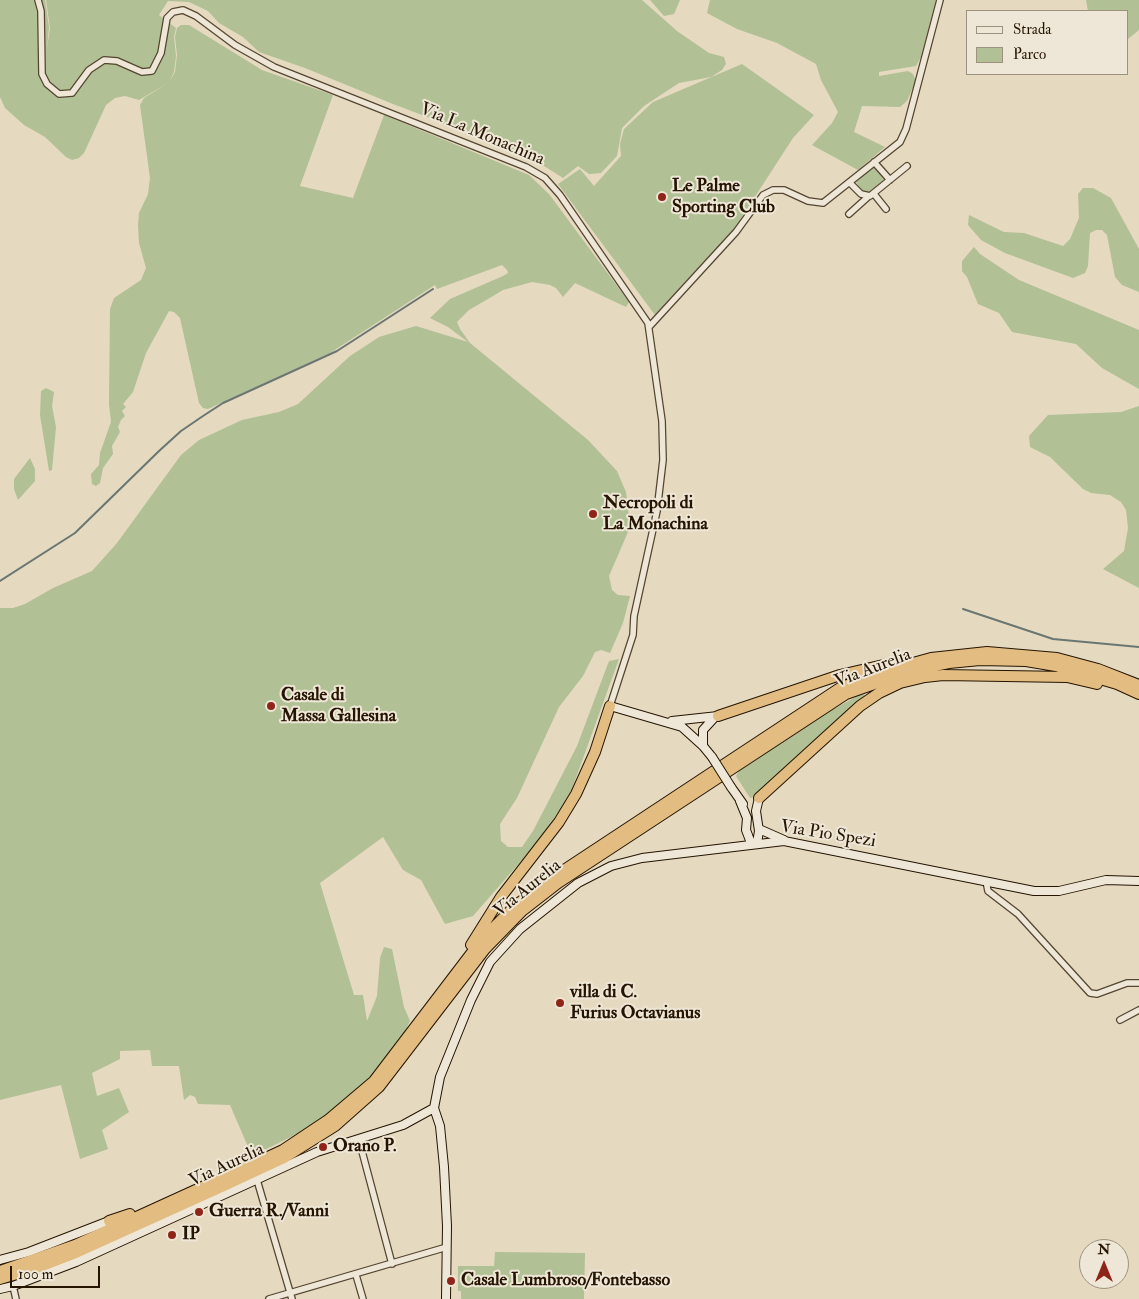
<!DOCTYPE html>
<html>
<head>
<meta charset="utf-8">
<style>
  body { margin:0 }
  #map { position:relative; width:1139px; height:1299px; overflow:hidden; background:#e5d9c0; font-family:"IM FELL Double Pica",serif }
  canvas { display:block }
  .legend { position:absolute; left:966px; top:10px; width:162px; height:65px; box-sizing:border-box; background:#eee6d6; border:1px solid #9d9280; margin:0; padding:6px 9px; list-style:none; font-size:15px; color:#241400 }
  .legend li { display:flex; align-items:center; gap:10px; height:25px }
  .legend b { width:25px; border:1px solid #9d9280 }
  .north { position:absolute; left:1079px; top:1239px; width:50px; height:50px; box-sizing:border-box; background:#eee6d6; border:1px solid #9d9280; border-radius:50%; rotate:0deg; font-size:14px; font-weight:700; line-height:20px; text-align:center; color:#241400 }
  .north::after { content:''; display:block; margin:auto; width:18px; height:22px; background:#8f2418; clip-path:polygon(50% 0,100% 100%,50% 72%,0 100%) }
  .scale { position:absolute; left:10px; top:1266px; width:90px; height:22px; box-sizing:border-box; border:2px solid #241400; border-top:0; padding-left:6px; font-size:15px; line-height:18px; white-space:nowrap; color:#241400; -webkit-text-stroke:4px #eee6d6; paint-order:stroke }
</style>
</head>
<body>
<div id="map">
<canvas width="1139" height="1299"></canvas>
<ul class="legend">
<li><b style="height:6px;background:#eee6d6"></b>Strada</li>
<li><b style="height:14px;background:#b1c095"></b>Parco</li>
</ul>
<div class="north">N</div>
<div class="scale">100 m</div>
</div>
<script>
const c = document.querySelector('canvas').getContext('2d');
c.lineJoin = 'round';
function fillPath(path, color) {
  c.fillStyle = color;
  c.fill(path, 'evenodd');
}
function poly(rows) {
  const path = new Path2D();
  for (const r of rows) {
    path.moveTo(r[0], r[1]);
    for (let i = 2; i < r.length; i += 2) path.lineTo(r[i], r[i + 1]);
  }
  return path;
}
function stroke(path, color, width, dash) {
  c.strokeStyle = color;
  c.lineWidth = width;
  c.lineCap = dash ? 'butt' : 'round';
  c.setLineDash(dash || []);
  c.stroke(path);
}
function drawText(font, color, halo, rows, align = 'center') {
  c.font = font + ' "IM FELL Double Pica",serif';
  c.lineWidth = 4;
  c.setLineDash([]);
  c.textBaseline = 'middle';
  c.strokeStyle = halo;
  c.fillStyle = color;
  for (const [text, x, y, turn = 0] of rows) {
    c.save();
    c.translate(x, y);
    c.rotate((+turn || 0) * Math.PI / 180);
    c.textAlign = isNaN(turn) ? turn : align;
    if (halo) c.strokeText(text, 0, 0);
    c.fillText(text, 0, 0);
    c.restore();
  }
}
fillPath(poly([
  [0,0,45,0,49,27,47,49,50,28,46,0,642,0,677,31,709,53,724,57,726,64,722,70,711,77,679,83,644,106,622,128,617,156,601,173,589,174,578,166,563,178,530,157,501,145,393,104,305,68,259,52,243,37,219,23,208,11,189,2,168,1,159,15,176,28,174,37,176,56,174,72,169,82,175,72,177,55,175,37,177,28,181,25,189,25,262,70,333,95,300,186,353,198,384,115,529,175,549,194,629,302,626,307,575,283,563,297,556,288,550,285,532,282,503,290,488,299,469,310,457,322,460,329,470,343,588,440,617,471,626,492,629,517,628,532,609,576,612,590,618,595,630,596,623,623,610,653,601,650,595,652,583,676,559,707,517,798,500,824,501,841,508,847,522,847,533,831,577,746,609,661,619,659,569,797,535,845,473,916,445,924,421,880,403,870,383,837,320,883,354,995,363,995,367,1021,377,996,380,958,384,947,392,949,404,1007,410,1021,401,1040,366,1082,337,1107,301,1132,252,1156,230,1105,198,1104,195,1097,190,1095,184,1100,179,1066,152,1066,150,1050,120,1051,120,1059,92,1073,97,1096,119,1088,129,1112,102,1130,108,1149,80,1159,61,1085,0,1100,0,608,13,608,25,604,53,588,92,571,117,543,181,455,199,440,242,420,279,412,298,404,350,356,379,337,416,326,468,342,448,327,430,318,450,299,503,276,508,273,507,270,502,265,437,289,435,285,330,353,208,409,203,408,199,403,180,318,174,312,169,311,146,353,133,392,123,404,126,407,122,411,125,416,121,420,118,427,120,432,112,446,113,454,103,468,100,483,96,486,92,484,91,474,99,465,100,453,111,422,109,404,110,309,114,298,141,280,146,268,139,243,138,225,139,213,148,194,150,178,140,105,144,98,168,83,139,100,125,96,115,98,106,105,84,153,79,158,72,160,66,157,45,137,24,125,5,108,0,97],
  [650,0,680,0,674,14,664,16],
  [710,0,936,0,921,57,916,66,879,72,879,76,908,71,913,74,916,81,907,101,900,107,862,106,854,132,885,147,858,170,812,145,832,123,838,112,821,80,816,64,777,43,737,29,707,13],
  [1086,0,1139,0,1139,30,1128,39,1128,11,1088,11],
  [742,64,814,115,793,138,734,229,655,315,558,184,580,169,594,186,621,156,620,144,624,129,653,102],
  [871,168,877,168,884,180,869,194,862,192,856,182],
  [1083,188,1093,188,1111,198,1139,249,1139,292,1122,285,1115,277,1107,235,1102,230,1096,230,1090,233,1088,266,1085,273,1073,278,1005,253,981,240,968,225,969,215,1004,232,1024,233,1063,246,1070,239,1079,218,1078,194],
  [974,247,980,254,1019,280,1139,330,1139,389,1102,368,1076,344,1012,332,999,313,978,304,967,277,962,271,962,261],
  [46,388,54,392,52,406,56,427,52,470,49,471,40,415,41,391],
  [1139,406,1139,588,1103,569,1124,551,1128,528,1126,510,1121,502,1110,495,1091,493,1083,489,1050,457,1030,447,1029,436,1048,415,1121,412],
  [30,458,35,469,35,481,18,500,14,489,14,479],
  [861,694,865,695,865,699,754,797,750,798,736,776,739,771,825,714],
  [495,1252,585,1253,584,1299,461,1299,461,1291,458,1291,458,1266,494,1266]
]), '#b1c095');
stroke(poly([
  [0,581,75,533,159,451,181,431,203,416,223,403,337,351,433,289],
  [963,609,1053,639,1139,647]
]), '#6a7671', 2);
const street = poly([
  [38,0,41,11,42,74,47,84,59,94,72,93,89,70,104,60,117,61,142,72,152,71,161,53,167,18,173,12,183,10,196,16,235,45,274,67,526,167,545,178,560,195,648,323,662,421,663,460,657,511,634,616,633,635,610,706],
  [874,162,890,180],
  [850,183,861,194,870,196,907,166],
  [874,194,886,209],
  [849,214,869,196],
  [649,327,736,232,763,195,773,190,784,190,808,201,823,203,900,142,906,129,940,0],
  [986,881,988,891,1018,914,1090,993,1097,994,1127,983,1139,983],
  [1120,1020,1139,1010],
  [359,1140,392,1264],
  [257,1180,292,1299],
  [356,1275,363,1299],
  [13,1286,16,1299],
  [269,1299,447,1247]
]);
const secondary = poly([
  [610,706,682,727,703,746,712,757],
  [672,721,718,716],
  [703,746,703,730,714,718],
  [731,787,743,804],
  [740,801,747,818,746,830,751,843],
  [759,829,784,840],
  [757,843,759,831,756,811,759,798],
  [0,1260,29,1252,109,1221],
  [0,1289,13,1286,76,1262,317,1152,403,1125,434,1108],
  [446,1299,447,1226,444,1167,440,1126,434,1108,440,1077,471,1000,490,962,520,929,578,883,611,866,642,858,784,841,1034,891,1059,891,1106,880,1139,881]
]);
const highway = poly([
  [718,716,840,675,892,663],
  [759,798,860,706,879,693,900,683,925,677,943,675,1067,677,1097,684],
  [471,945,501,897,559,822,576,794,595,752,610,706],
  [109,1221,130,1214],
  [0,1271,75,1245,257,1162,283,1150,328,1120,374,1081,483,938,516,905,555,876,840,688,884,671,931,658,987,652,1057,658,1098,669,1139,685],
  [0,1279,34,1269,78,1252,224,1186,284,1158,335,1126,379,1087,485,949,522,911,558,883,846,694,914,670,949,663,980,660,1026,661,1056,666,1117,684,1139,694]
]);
stroke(street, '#544530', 8);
stroke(secondary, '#241400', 10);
stroke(highway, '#241400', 12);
stroke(street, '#eee6d6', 5.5);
stroke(secondary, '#eee6d6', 8);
stroke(highway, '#e2bc80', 10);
const secondaryBridge = poly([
  [712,757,731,787]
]);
stroke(secondaryBridge, '#241400', 10, []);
stroke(secondaryBridge, '#eee6d6', 8);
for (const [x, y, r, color] of [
  [662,197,5,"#8f2418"],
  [593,514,5,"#8f2418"],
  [271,706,5,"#8f2418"],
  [560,1003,5,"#8f2418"],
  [323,1147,5,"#8f2418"],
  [199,1212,5,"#8f2418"],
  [172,1235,5,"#8f2418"],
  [451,1281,5,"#8f2418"]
]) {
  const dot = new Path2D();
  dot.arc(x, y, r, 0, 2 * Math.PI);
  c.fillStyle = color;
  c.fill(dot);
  stroke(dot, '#eee6d6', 2);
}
drawText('18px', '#241400', '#eee6d6', [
  ["Via La Monachina",482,135,23],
  ["Via Aurelia",873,669,-21],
  ["Via Pio Spezi",828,835,9],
  ["Via Aurelia",528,889,-39],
  ["Via Aurelia",227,1166,-25]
]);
drawText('bold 18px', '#241400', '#eee6d6', [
  ["Le Palme",672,187],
  ["Sporting Club",672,208],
  ["Necropoli di",603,504],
  ["La Monachina",603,525],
  ["Casale di",281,696],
  ["Massa Gallesina",281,717],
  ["villa di C.",570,993],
  ["Furius Octavianus",570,1014],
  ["Orano P.",333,1147],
  ["Guerra R./Vanni",209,1212],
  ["IP",182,1235],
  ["Casale Lumbroso/Fontebasso",461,1281]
], 'left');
</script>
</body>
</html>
